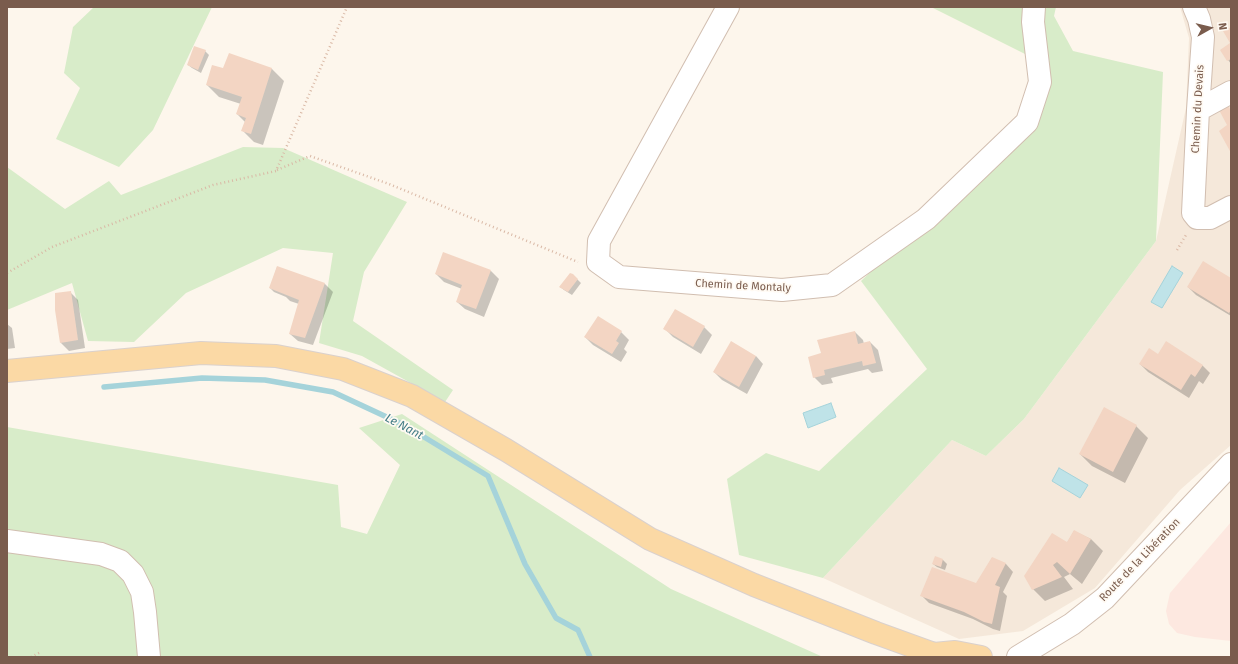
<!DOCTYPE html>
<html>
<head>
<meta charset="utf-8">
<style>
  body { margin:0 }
  #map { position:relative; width:1238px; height:664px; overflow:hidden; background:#fdf6ec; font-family:"Fira Sans",sans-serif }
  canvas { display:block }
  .frame { position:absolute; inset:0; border:8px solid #7a5c4d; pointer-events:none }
  .north { position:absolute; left:1190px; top:8px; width:40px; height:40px; -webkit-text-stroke:3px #fffaf3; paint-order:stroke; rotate:82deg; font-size:11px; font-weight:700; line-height:16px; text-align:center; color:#7a5c4d }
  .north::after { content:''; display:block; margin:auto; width:14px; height:18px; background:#7a5c4d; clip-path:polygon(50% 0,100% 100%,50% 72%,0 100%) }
</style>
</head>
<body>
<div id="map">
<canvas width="1238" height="664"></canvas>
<div class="frame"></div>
<div class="north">N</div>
</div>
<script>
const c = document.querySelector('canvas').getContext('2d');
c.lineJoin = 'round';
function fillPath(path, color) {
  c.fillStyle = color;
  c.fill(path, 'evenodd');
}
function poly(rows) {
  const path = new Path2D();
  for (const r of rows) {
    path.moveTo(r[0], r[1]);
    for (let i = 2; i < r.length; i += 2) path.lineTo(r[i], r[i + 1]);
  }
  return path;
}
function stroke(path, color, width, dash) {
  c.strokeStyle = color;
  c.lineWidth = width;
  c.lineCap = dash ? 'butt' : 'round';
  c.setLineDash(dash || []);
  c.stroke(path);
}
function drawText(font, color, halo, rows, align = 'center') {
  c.font = font + ' "Fira Sans",sans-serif';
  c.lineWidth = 3.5;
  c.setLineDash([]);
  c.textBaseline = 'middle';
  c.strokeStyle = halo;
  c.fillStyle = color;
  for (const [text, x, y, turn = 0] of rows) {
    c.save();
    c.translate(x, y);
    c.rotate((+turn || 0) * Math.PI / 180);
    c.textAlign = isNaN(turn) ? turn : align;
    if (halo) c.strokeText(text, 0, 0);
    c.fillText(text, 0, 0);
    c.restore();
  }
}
fillPath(poly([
  [1180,7,1231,7,1231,445,1180,490,1095,588,1023,631,959,639,823,578,952,440,986,456,1024,419,1156,241,1186,108,1189,38]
]), '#f5e8da');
fillPath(poly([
  [1231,522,1231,641,1195,637,1177,633,1169,624,1166,611,1170,593]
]), '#fde8e0');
fillPath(poly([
  [94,7,212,7,153,130,119,167,56,139,80,88,64,73,73,27],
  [931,7,1056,7,1054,16,1073,51,1163,72,1156,241,1024,419,986,456,952,440,823,578,739,555,727,479,766,453,819,471,927,369,861,281,1027,122,1037,60],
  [243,147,283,148,407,202,364,272,353,321,453,390,445,402,362,356,319,343,333,253,283,248,186,293,134,342,88,341,72,283,7,310,7,167,65,209,109,181,121,195],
  [402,414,671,589,823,657,158,657,150,591,131,556,33,536,32,554,105,566,113,569,122,576,130,590,135,610,139,657,7,657,7,427,338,485,341,527,367,534,400,465,359,428]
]), '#d8ecc9');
const water = poly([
  [1172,266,1183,273,1162,308,1151,302,1172,266],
  [831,403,836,417,808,428,803,413,831,403],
  [1059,468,1088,485,1080,498,1052,481,1059,468]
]);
fillPath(water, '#bfe3e8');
stroke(water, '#a5d3da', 1);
fillPath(poly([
  [1231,44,1231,64,1221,50],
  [205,51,209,55,201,73,192,68,188,65],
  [248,60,272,69,284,81,263,145,254,142,242,130,245,122,237,114,241,104,219,97,207,85,223,69],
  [277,267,325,284,333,292,313,345,298,341,290,334,299,304,290,301,286,297,274,292,270,288],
  [491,271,499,279,484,317,465,309,457,302,462,289,444,282,436,274],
  [572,274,581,283,572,295,564,290,560,287],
  [1231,279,1231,316,1196,295,1188,287],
  [70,292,78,300,85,348,69,351,61,343],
  [598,317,621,332,629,340,624,349,627,352,621,362,593,345,585,337],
  [7,324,12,328,15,348,7,349],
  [704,327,712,335,701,354,673,337,665,329],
  [855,332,863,340,864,344,870,342,878,350,883,371,872,373,868,369,831,378,833,383,822,385,814,377,822,354],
  [756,356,763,364,747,394,722,380,714,372],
  [1159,356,1202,365,1210,373,1203,384,1199,381,1189,398,1148,372,1140,364],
  [1136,426,1148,438,1125,483,1092,466,1080,454],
  [1074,531,1091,539,1103,551,1082,584,1070,574,1064,577,1073,589,1045,601,1033,589,1067,543],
  [936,558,943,560,947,564,945,570,937,567,933,564],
  [992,558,1006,564,1013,572,1003,592,1007,596,1000,631,993,629,973,619,929,603,921,595,977,584]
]), '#0003');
stroke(poly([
  [104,387,202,378,265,380,333,392,406,426,488,476,525,564,556,618,578,630,590,657]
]), '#a5d3da', 5.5);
fillPath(poly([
  [1231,27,1231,59,1227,61,1220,50,1230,43,1223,31],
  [194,46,206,50,198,70,187,65],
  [229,53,272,68,251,134,241,131,246,118,236,114,242,97,206,85,212,65,223,68],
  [1228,105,1231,111,1231,153,1219,131,1227,125,1219,110],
  [443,252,491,270,476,309,456,302,462,285,435,274],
  [1203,261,1231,278,1231,310,1229,313,1187,287],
  [277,266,325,283,305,338,289,334,299,300,269,288],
  [570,273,573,274,578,279,568,292,559,287],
  [71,291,78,340,60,343,55,310,55,293],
  [675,309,705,326,693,347,663,329],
  [598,316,622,331,616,341,619,343,612,354,584,337],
  [855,331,858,344,870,341,876,363,863,366,862,361,824,370,825,375,813,378,808,357,821,353,817,340],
  [731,341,756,356,739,387,713,372],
  [1166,341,1203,365,1195,377,1191,374,1181,390,1139,364,1149,348,1158,354],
  [1104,407,1137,425,1113,472,1079,454],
  [1074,530,1091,539,1070,574,1057,562,1053,565,1062,577,1032,590,1024,576,1052,533,1067,542],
  [935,556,943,559,941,567,932,564],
  [992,557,1006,563,995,585,1000,587,992,624,984,622,964,612,920,596,932,567,976,583]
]), '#f3d5c3');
const minor = poly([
  [728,7,599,241,598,262,619,277,782,290,832,285,926,219,1027,122,1040,82,1033,22,1034,7],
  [1194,7,1199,19,1203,37,1198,110,1193,213,1197,218,1210,218,1231,207],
  [1198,110,1231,92],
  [7,541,101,554,120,561,133,574,142,592,145,612,149,657]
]);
const tertiary = poly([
  [1018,657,1072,624,1105,598,1231,464]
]);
const primary = poly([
  [7,371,201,353,276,356,343,369,412,396,506,450,650,539,754,585,876,633,934,654,937,657],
  [934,654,955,652,981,657]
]);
stroke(minor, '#d1beb0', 24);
stroke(tertiary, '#d1beb0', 24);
stroke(primary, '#dad1cd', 24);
stroke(poly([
  [277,170,310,156,389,184,578,262],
  [1177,250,1186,235],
  [7,273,52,247,213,185,276,171,347,7],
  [31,657,41,652]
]), '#d9b8a5', 2.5, [1, 3]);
stroke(minor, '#fff', 22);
stroke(tertiary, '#fff', 22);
stroke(primary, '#fbd9a5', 22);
drawText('11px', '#7a5c4d', '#fffaf3', [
  ["Chemin du Devais",1198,109,-87],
  ["Chemin de Montaly",743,286,3],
  ["Route de la Libération",1140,560,-46]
]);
drawText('italic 12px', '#437c86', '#fffaf3', [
  ["Le Nant",404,427,28]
]);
</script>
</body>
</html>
